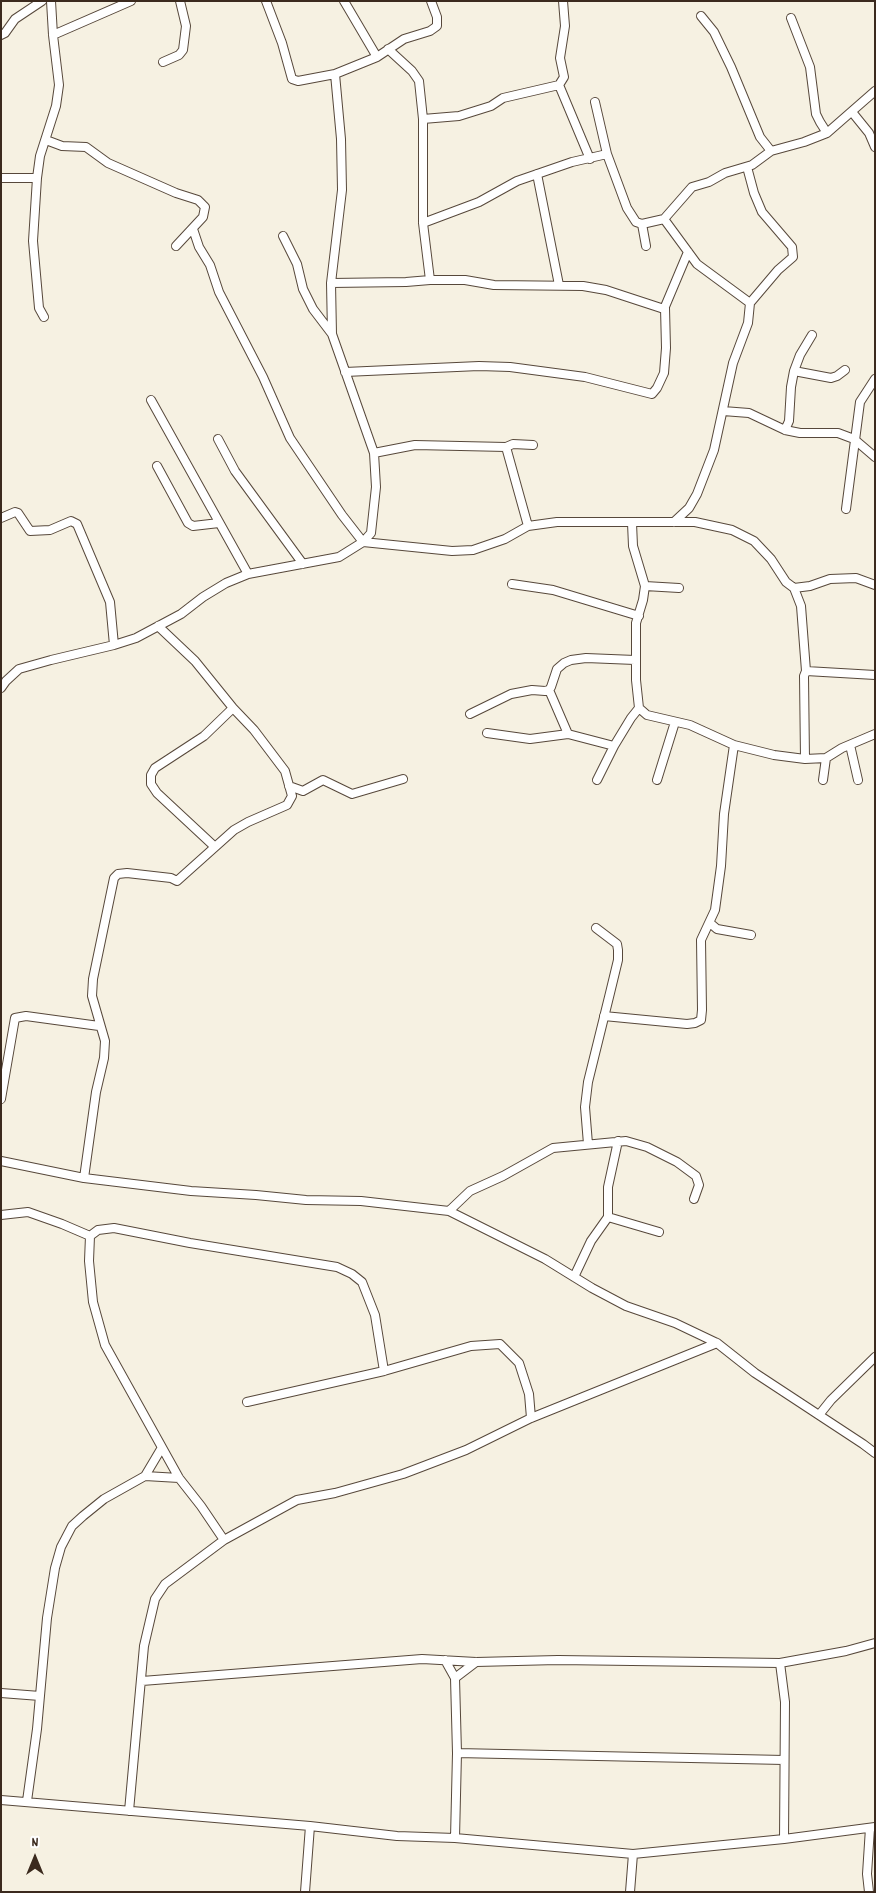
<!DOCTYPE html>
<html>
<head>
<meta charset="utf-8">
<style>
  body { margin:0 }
  #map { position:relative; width:876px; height:1893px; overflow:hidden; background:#f6f1e2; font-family:Dekko,sans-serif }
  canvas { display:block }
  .frame { position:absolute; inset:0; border:2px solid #3b2a1e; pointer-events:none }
  .north { position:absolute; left:10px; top:1833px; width:50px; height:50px; -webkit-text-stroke:4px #fff; paint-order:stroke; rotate:0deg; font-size:14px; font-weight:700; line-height:20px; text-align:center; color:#3b2a1e }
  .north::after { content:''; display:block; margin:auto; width:18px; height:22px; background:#3b2a1e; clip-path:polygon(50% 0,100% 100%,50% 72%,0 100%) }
</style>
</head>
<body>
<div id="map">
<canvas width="876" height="1893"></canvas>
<div class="frame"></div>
<div class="north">N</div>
</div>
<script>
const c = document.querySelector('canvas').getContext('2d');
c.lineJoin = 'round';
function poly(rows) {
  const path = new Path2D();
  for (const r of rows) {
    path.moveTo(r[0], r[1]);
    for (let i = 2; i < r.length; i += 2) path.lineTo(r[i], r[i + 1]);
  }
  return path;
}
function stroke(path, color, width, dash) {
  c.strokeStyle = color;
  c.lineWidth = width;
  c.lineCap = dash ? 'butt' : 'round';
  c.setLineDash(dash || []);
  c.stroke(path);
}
const minor = poly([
  [266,1,282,43,292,79,298,81,335,74],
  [344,1,377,57],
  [701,16,714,32,731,67,760,137,771,151],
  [791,18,810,67,816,114,820,122,827,133],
  [1,35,5,33,15,19,42,1],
  [53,35,131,1],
  [388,49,412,71,419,81,423,119,423,223,430,280],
  [163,62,179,55,183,50,186,26,180,1],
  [559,85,564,77,560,58,565,26,563,1],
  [559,85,590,159],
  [595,102,607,154,627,208,636,222,642,224,664,219,692,187,709,182,725,173,752,165,771,151,804,142,827,133,875,91],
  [852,112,869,133,875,147],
  [423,119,459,116,491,106,503,98,559,85],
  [46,140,62,146,86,147,108,163,176,193,198,200,205,207,203,217,176,246],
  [537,174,559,285],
  [1,178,37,178],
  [664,219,697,264,750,303],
  [423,223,479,202,517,181,572,162,607,154],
  [642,224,646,246],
  [193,229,199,247,210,265,219,292,263,377,290,438,342,515,363,542,452,551,473,550,505,539,528,526,557,522,695,522,732,530,754,541,771,559,786,582,794,588,810,586,830,579,856,578,875,585],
  [283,236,297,264,303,289,313,309,332,334],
  [331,283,406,282,430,280,465,280,494,285,583,286,606,290,664,309,688,252],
  [44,317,39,308,33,241,37,178,40,156,56,106,59,85,53,35,51,1],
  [794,371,831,378,837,376,845,370],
  [345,372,479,366,510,367,585,377,652,394,657,388,664,373,666,348,665,308],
  [151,400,248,574],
  [723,411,749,413,785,430,800,433,838,433,854,439,875,457],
  [785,430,789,421,791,387,794,371,800,355,812,335],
  [218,439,235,471,303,564],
  [506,447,528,526],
  [374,453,415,445,506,447,513,444,533,445],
  [157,466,188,523,193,526,219,523],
  [846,509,860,402,875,379],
  [1,518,15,512,18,513,30,531,50,530,71,521,77,524,110,602,114,645],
  [674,522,689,508,697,494,714,450,733,363,748,323,750,303,778,270,793,257,792,247,762,212,754,193,747,167],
  [632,523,633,546,645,586,643,600,636,623,636,680,639,708,647,715,690,725,734,745,774,755,805,759,826,758,842,748,875,734],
  [512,584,553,590,639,616],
  [645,586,679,588],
  [794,588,801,606,806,671,804,676,805,759],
  [806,671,875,675],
  [1,688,6,681,19,669,51,660,114,645,136,638,181,614,203,597,226,583,248,574,339,557,363,542,371,533,376,487,374,453,332,334,331,283,342,190,341,139,335,74,377,57,404,39,430,31,437,26,437,17,431,1],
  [549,690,568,734],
  [470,714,511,694,532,690,545,691,549,690,551,687,557,669,564,663,571,660,586,658,635,660],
  [487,733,530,739,568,734,614,746],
  [850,745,858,780],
  [597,780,614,746,631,718,639,708],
  [657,780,675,722],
  [823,780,826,758],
  [289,786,303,791,323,780,352,794,403,779],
  [215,847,157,793,151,784,151,775,155,768,204,736,233,708],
  [710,923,717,929,751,935],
  [604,1016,687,1024,695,1023,701,1020,702,1010,701,940,715,910,721,866,724,814,734,745],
  [1,1099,15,1018,26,1016,99,1026],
  [588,1144,585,1107,588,1082,610,993,618,960,618,950,617,944,596,928],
  [1,1161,84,1178,191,1191,256,1195,306,1200,361,1201,449,1211,545,1259,592,1288,626,1306,675,1323,717,1343,755,1373,863,1444,875,1453],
  [84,1178,96,1092,104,1058,105,1041,92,996,93,979,114,878,118,874,127,873,171,878,177,881,234,830,248,822,287,805,292,796,285,771,254,730,233,708,195,661,158,626],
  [449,1211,470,1191,503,1176,553,1148,626,1141,647,1147,677,1162,696,1176,699,1185,694,1199],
  [1,1215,28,1212,62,1224,90,1236],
  [608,1217,659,1232],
  [574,1277,591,1241,608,1217,608,1187,618,1141],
  [247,1402,384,1371,471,1346,500,1344,519,1363,529,1394,531,1418],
  [819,1415,831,1400,875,1357],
  [145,1476,179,1478],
  [224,1540,201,1506,179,1478,105,1345,93,1302,89,1261,90,1236,98,1230,114,1228,190,1243,337,1267,352,1274,362,1282,375,1315,384,1371],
  [445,1660,455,1678,457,1753,455,1838],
  [780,1663,785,1702,784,1839],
  [455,1678,476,1662],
  [142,1681,422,1659,476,1662,558,1660,780,1663,846,1651,875,1643],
  [1,1693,40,1696],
  [457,1753,784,1760],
  [1,1800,310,1826,397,1836,455,1838,633,1854,784,1839,875,1827],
  [27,1801,37,1729,47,1618,55,1568,61,1547,72,1526,83,1516,104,1499,145,1476,161,1449],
  [129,1811,144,1646,155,1599,165,1584,224,1540,297,1500,335,1493,403,1474,466,1450,531,1418,717,1343],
  [305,1892,310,1826],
  [630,1892,633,1854],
  [869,1892,867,1874,870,1828]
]);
stroke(minor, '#57483b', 10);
stroke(minor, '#fff', 8);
</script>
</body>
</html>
